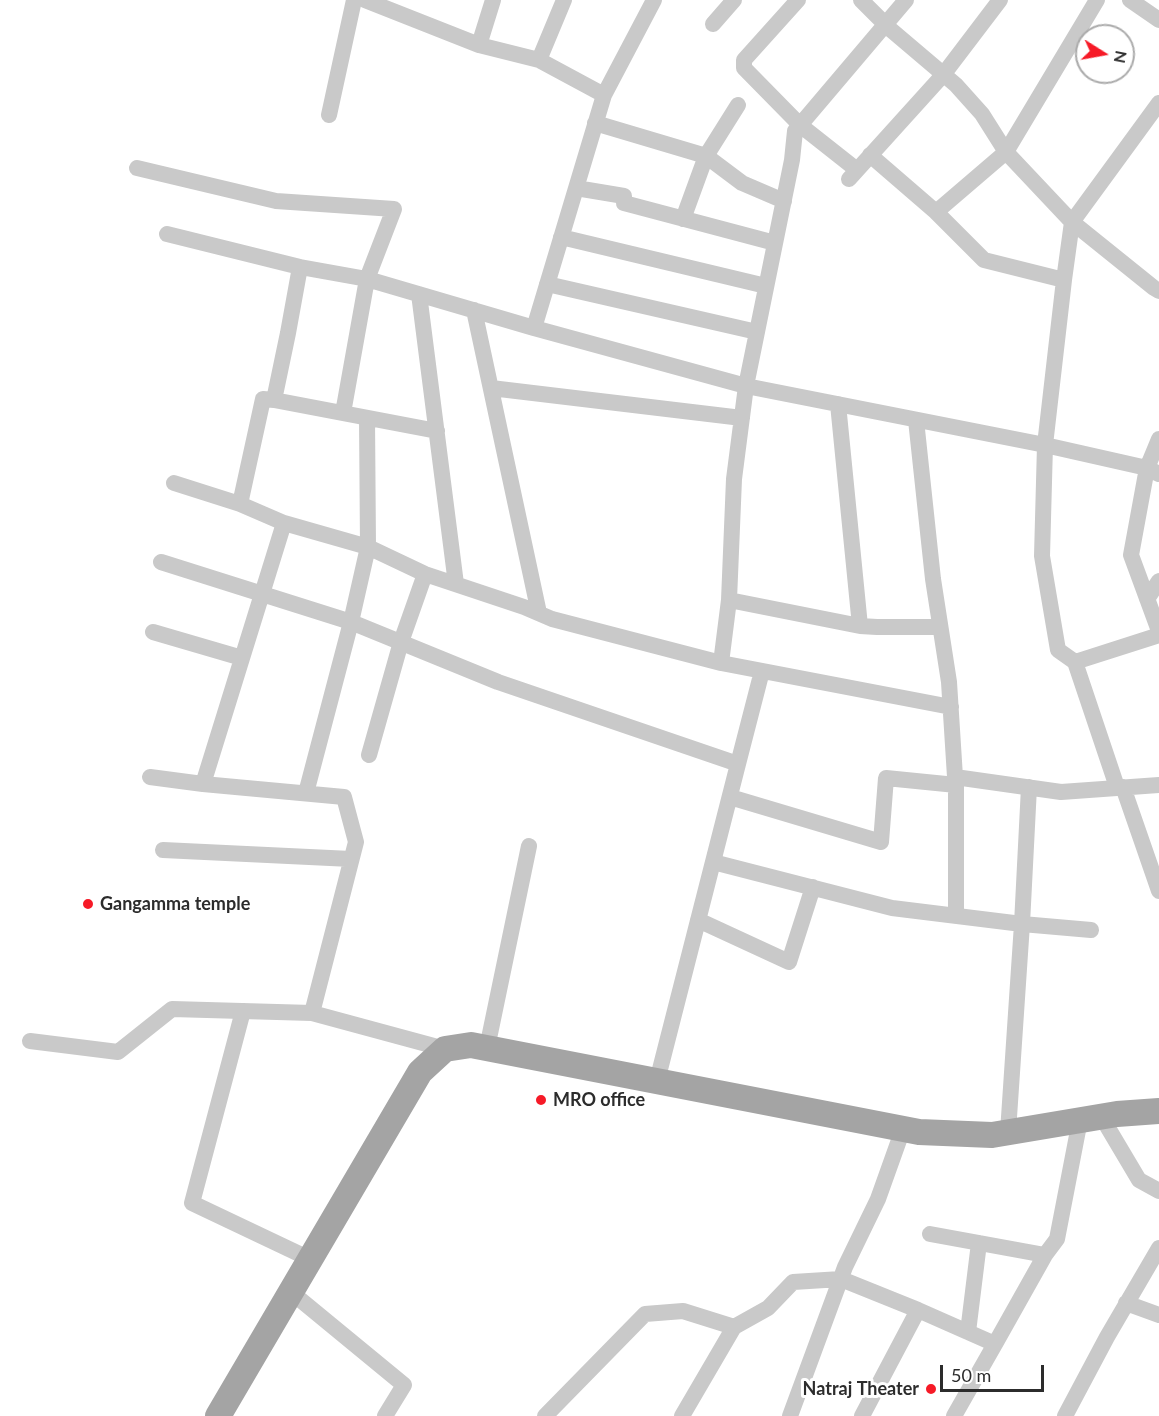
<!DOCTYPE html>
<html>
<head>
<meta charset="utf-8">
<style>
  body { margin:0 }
  #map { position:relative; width:1159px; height:1416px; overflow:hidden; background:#fff; font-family:Lato,sans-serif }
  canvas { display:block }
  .north { position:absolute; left:1075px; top:24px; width:60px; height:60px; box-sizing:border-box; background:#fff; border:2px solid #ababab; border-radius:50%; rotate:101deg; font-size:16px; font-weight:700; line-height:24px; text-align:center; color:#2c2c2c }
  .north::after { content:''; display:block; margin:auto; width:21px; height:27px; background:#f61a27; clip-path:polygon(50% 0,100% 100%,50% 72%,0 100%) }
  .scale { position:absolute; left:940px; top:1365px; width:104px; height:27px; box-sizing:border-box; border:3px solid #2c2c2c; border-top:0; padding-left:8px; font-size:18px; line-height:21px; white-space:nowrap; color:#2c2c2c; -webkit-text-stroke:4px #fff; paint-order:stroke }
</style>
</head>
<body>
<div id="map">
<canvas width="1159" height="1416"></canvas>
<div class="north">N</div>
<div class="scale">50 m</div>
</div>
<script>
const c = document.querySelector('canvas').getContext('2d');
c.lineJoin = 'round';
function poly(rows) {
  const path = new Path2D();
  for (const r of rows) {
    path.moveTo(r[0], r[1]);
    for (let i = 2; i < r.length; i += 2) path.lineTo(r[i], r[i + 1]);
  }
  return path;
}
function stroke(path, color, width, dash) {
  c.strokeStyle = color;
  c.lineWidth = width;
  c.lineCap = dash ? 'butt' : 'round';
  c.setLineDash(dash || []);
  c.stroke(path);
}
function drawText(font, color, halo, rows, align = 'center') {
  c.font = font + ' Lato,sans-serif';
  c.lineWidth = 6;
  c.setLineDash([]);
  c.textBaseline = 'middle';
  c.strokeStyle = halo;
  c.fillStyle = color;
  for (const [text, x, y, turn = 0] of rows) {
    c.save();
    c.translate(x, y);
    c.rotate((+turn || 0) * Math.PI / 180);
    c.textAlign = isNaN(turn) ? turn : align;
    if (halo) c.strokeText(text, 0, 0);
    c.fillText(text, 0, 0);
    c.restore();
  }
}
stroke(poly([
  [365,0,479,45,493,0],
  [798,0,744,60,744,68,800,125,857,170],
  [861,0,890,29,956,85,982,114,1006,152,1072,222,1154,288,1159,291],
  [1130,0,1159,20],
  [713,24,734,0],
  [479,45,539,60,564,0],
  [539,60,604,95,534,328,746,386,792,160,795,131,906,0],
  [604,95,654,0],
  [1159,103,1072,222,1064,280,1045,445,1042,556,1058,650,1075,662,1159,635],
  [329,115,354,0],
  [595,123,706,156,742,183,784,201],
  [870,155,936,212,1006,152,1097,0],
  [137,168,276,201,394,209,367,279,343,413],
  [849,179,943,75,1000,0],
  [576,188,624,196,624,203,775,243],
  [936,212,984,260,1064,280],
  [683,219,706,156,738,105],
  [167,234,300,267],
  [561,237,766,286],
  [547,284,757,332],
  [419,294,456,584],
  [474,310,539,613],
  [534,328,367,279,300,267,288,333,274,400,263,399,240,504,284,523,368,547,425,574,524,607,552,619,721,663,951,707],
  [491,388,742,418],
  [274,400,437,431],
  [838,404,860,626,729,600,734,479,746,386,1045,445,1147,468,1159,474],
  [916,420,933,579,949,682,955,777,1061,792,1159,785],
  [1159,439,1147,468,1131,555,1159,631],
  [174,483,240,504],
  [284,523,203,784,344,797,356,842,312,1013,445,1049],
  [161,562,351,622,498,682,738,764,762,671],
  [1147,599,1159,581],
  [860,626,877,627,940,627],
  [153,632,242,658],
  [1075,662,1117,787],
  [721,663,729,600],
  [369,755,401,642,425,574],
  [150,777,203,784],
  [956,785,956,916],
  [1123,787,1159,891],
  [306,793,351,622,368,547,367,418],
  [730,797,881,842,886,778,956,785,955,777],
  [163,850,351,859],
  [713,862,892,908,1022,924,1091,930],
  [698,920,789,962,813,887],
  [243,1011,192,1203,310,1259],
  [30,1041,118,1052,172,1009,312,1013],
  [487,1048,529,846],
  [657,1081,738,764],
  [1101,1116,1139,1180,1159,1191],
  [1008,1132,1022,924,1029,787],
  [1045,1255,1057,1239,1080,1120],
  [291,1292,404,1385,385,1416],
  [1126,1303,1159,1315],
  [734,1327,768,1308,793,1282,841,1279,918,1310],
  [968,1332,979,1243],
  [545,1416,645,1314,683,1311,734,1327,682,1416],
  [790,1416,845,1267,878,1199,903,1129],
  [862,1416,918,1310,995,1344,1045,1255,930,1234],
  [954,1416,995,1344],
  [1065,1416,1107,1337,1159,1248]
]), '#c9c9c9', 16);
stroke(poly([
  [218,1416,420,1072,445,1049,471,1045,919,1132,992,1135,1117,1114,1159,1111]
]), '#a4a4a4', 26);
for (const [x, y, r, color] of [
  [88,904,6,"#f61a27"],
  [541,1100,6,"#f61a27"],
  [931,1389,6,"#f61a27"]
]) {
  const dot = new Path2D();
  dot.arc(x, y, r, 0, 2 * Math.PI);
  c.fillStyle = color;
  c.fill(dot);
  stroke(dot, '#fff', 2);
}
drawText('bold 18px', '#2c2c2c', '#fff', [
  ["Gangamma temple",100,904],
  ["MRO office",553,1100],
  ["Natraj Theater",919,1389,"right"]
], 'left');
</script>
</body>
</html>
